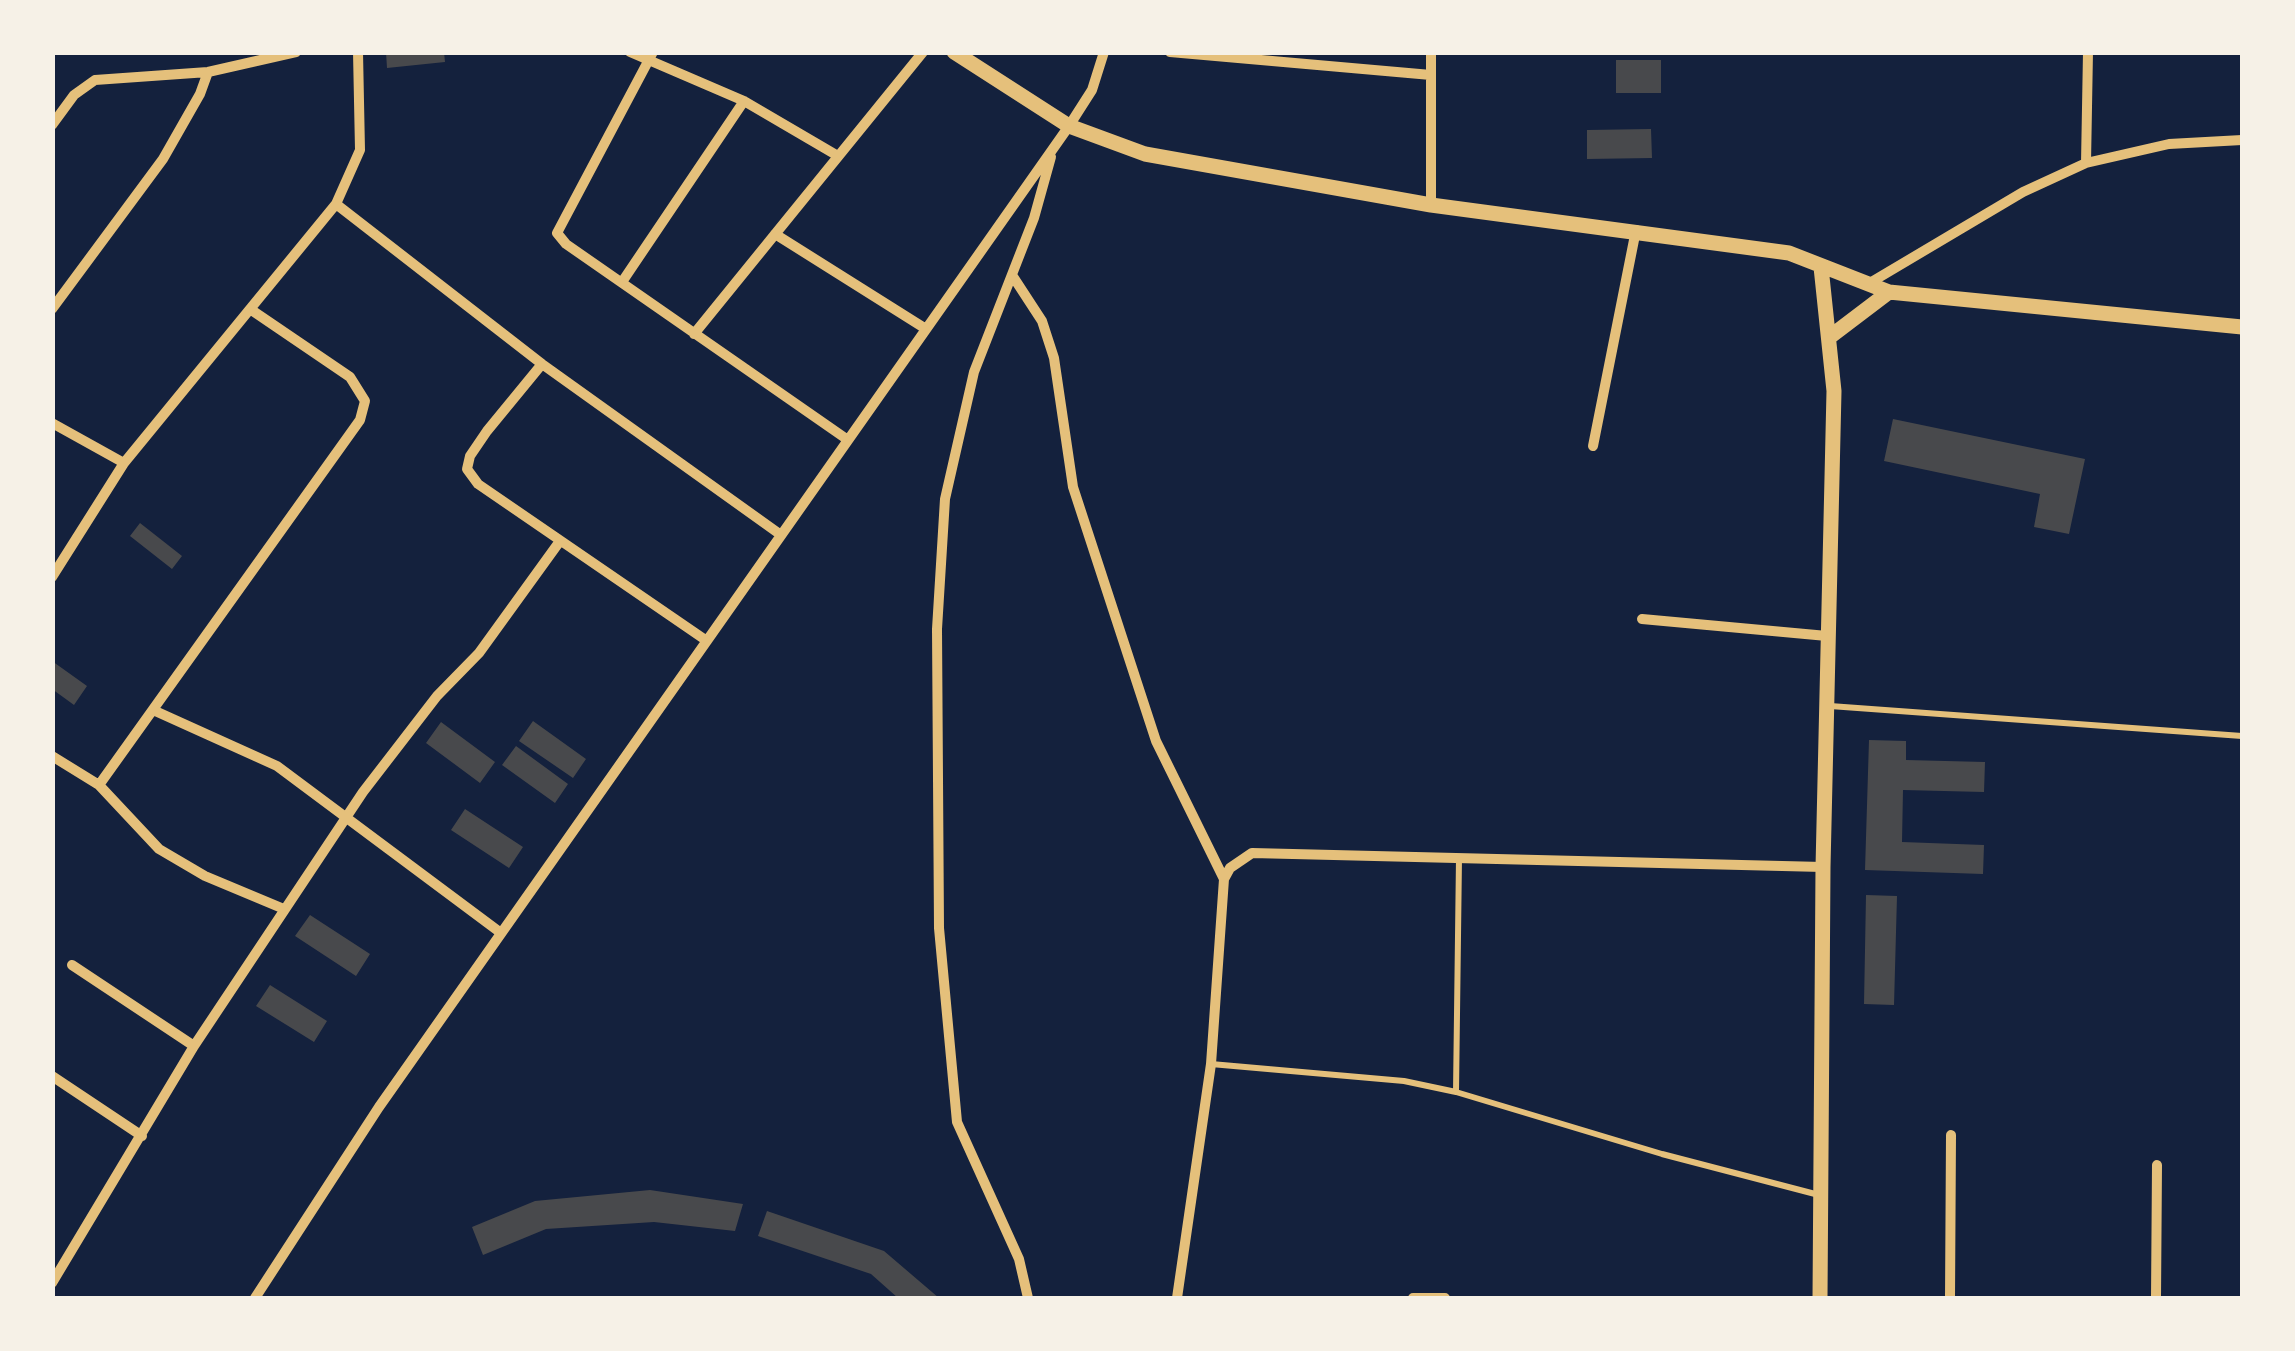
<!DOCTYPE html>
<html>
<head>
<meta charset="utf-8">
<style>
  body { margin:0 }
  #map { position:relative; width:2295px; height:1351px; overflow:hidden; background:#14213d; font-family:"IBM Plex Sans",sans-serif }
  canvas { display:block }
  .frame { position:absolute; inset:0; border:55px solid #f6f1e7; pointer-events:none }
</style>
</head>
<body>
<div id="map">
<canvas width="2295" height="1351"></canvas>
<div class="frame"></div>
</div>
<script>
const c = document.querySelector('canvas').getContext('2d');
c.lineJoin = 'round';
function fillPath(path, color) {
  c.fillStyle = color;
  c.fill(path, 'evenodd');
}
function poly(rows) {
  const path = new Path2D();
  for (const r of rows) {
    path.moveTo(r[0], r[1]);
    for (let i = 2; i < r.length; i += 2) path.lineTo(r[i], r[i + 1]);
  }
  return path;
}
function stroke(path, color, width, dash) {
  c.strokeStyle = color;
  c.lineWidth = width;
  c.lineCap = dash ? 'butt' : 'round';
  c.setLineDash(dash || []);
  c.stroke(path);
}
fillPath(poly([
  [386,52,444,52,445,62,387,68],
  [1616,60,1661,60,1661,93,1616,93],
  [1651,129,1652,158,1587,159,1587,130],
  [1893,419,2085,459,2069,534,2034,527,2040,494,1884,461],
  [140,523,182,556,172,569,130,536],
  [52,661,87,686,74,705,52,689],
  [533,721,586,759,573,778,519,741],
  [441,722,495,762,480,783,426,743],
  [1869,740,1906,741,1906,760,1985,762,1984,792,1903,790,1902,842,1984,845,1983,874,1865,870],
  [516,746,568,784,555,803,502,765],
  [465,809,523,847,509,868,451,830],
  [1866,895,1897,896,1894,1005,1864,1004],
  [310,915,370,954,356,976,295,936],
  [270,985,327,1021,314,1042,256,1006],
  [650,1190,743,1204,735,1231,654,1222,546,1229,483,1255,472,1227,535,1201],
  [767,1211,884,1251,939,1298,898,1298,871,1274,758,1236]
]), '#48494c');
stroke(poly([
  [1830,706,2242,736],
  [1211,1064,1404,1081,1456,1092,1662,1154,1819,1195],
  [1456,1092,1459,858]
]), '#e5c07b', 6);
stroke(poly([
  [630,52,744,101,838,156],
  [653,52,557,233,566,244,848,440],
  [1170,52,1431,75],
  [52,125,74,95,95,80,208,72,296,52],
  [2086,163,2088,52],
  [336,204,542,364,781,535],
  [1431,205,1431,52],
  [775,234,926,329],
  [1012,275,1042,321,1054,358,1073,487,1156,741,1224,879],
  [622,282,744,101],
  [1868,284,2023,192,2086,163,2169,144,2242,140],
  [52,309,163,159,200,94,208,72],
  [694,334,923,52],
  [542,364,487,431,470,456,467,469,478,484,707,641],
  [52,423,124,463],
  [1593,446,1636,230],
  [52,577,124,463,336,204,360,150,358,52],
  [1642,619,1827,636],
  [153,710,277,766,501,933],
  [52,756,99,785,159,849,205,876,284,909],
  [99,785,360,420,365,401,350,377,250,309],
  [72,965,194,1046],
  [52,1076,142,1136],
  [52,1283,194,1046,363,792,437,696,479,653,560,541],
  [255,1298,379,1107,1069,126,1092,90,1104,52],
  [1028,1298,1019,1259,957,1122,939,928,937,629,945,499,974,372,1034,218,1051,157],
  [1177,1298,1211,1064,1224,879,1230,868,1252,853,1823,867],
  [1413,1298,1445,1298],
  [1950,1298,1951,1135],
  [2156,1298,2157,1165]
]), '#e5c07b', 10);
stroke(poly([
  [954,52,1069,126,1145,154,1431,205,1789,253,1889,292,2242,327],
  [1831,336,1889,292],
  [1820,1298,1823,867,1834,391,1821,267]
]), '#e5c07b', 15);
</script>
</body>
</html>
